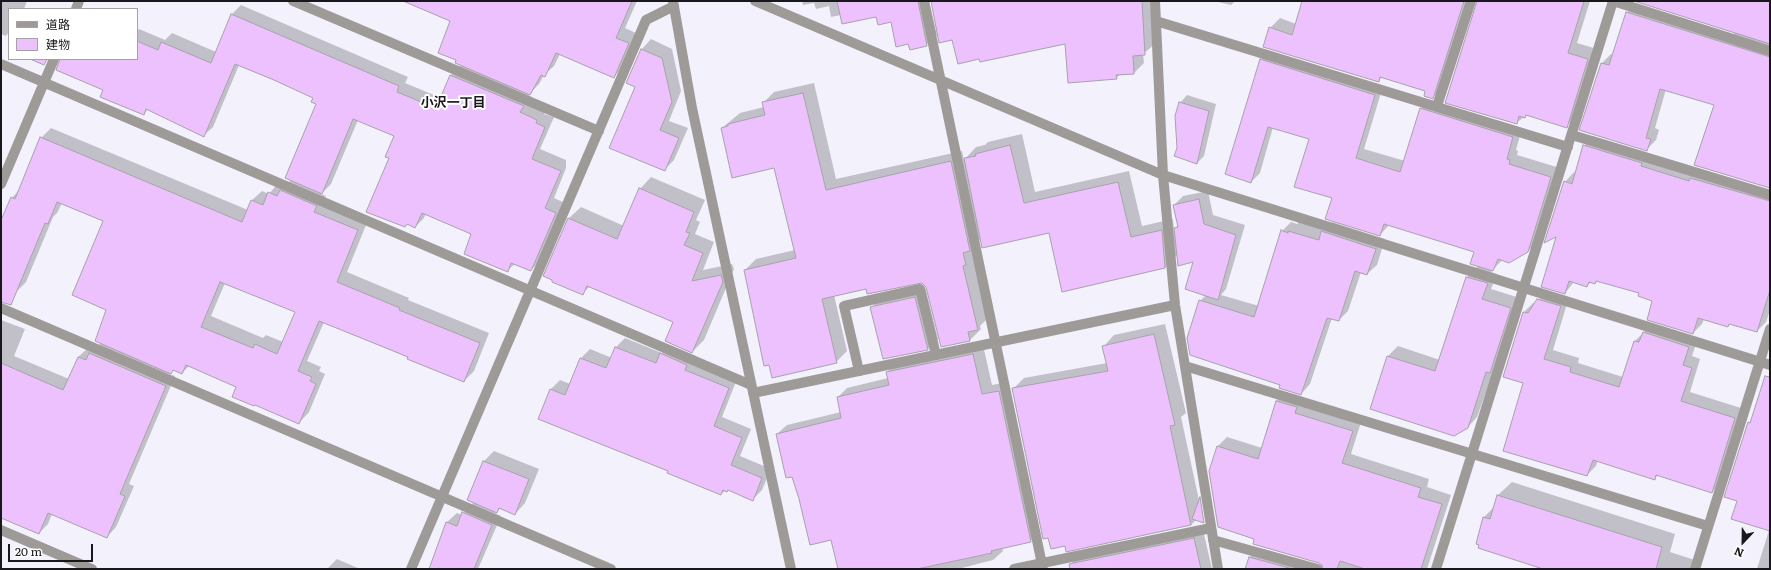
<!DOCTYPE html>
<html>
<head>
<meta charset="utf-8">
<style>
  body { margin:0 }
  #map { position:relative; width:1771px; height:570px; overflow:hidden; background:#f2f1fc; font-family:Literata,"Noto Sans JP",serif }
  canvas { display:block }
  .frame { position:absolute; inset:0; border:2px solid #18171b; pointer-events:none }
  .legend { position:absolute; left:8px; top:8px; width:130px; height:52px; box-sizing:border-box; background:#fff; border:1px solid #a3a2a4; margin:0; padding:5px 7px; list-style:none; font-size:12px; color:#18171b }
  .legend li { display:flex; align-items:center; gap:8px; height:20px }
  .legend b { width:20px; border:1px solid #a3a2a4 }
  .north { position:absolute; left:1723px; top:522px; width:40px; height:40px; -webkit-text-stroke:3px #fff; paint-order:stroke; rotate:202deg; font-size:11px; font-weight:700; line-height:16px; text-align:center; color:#18171b }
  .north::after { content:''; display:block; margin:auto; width:14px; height:18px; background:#18171b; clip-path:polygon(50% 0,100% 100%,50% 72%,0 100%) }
  .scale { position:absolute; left:8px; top:544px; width:85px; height:18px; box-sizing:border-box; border:2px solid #18171b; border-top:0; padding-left:5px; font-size:12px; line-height:14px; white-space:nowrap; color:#18171b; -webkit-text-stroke:3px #fff; paint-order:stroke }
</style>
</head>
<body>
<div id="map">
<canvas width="1771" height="570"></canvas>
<div class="frame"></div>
<ul class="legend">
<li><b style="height:5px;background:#9e9a97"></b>道路</li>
<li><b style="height:11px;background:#edc1fe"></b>建物</li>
</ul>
<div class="north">N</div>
<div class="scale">20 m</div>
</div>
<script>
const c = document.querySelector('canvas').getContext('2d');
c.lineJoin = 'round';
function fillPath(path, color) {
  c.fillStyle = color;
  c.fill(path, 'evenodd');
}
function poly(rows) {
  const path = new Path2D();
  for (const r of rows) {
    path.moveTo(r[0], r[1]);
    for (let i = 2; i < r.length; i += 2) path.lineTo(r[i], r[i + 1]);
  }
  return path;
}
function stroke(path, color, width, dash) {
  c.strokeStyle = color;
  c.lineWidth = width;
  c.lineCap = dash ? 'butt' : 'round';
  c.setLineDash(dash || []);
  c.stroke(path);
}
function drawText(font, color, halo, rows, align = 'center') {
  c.font = font + ' Literata,"Noto Sans JP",serif';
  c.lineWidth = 4;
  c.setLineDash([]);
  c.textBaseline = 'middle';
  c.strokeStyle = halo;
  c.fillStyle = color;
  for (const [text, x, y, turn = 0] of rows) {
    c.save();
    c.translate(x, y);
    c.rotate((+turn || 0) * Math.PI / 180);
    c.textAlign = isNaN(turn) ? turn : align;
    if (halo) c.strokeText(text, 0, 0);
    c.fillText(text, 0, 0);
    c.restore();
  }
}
fillPath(poly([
  [1,1,27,1,24,9,9,9,9,32,6,36,1,34],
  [408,1,637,1,625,28,638,34,623,67,614,77,560,54,554,66,544,75,539,84,528,95,532,97,529,103,546,110,544,114,554,117,540,149,566,160,566,168,554,198,565,203,540,261,531,270,515,264,508,270,472,234,426,213,424,218,415,227,408,223,405,226,390,158,395,135,358,120,331,184,321,194,326,196,323,202,368,220,347,272,409,298,408,300,489,333,474,371,464,381,324,322,307,361,321,367,319,371,325,374,309,412,299,423,238,386,189,366,182,373,174,369,169,374,175,376,129,484,134,486,116,527,107,537,52,514,48,524,39,533,1,495,1,320,25,329,14,356,69,379,78,357,88,348,94,350,101,343,108,309,104,221,62,203,57,213,53,217,26,282,16,292,1,286,1,223,12,198,19,190,41,138,51,128,248,210,251,201,262,191,269,194,279,182,286,185,291,180,317,104,315,97,239,65,213,127,203,136,148,109,144,114,105,89,72,59,137,59,137,31,139,29,165,40,172,33,216,52,232,14,241,5,408,77,405,83,441,98,451,75,462,64,452,21],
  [225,283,296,311,283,342,266,335,263,338,211,316],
  [802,1,929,1,937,35,926,45,909,43,892,21,877,16,841,15,831,17,829,6,816,9,814,3,803,5],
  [932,1,1153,1,1155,44,1143,54,1144,63,1134,73,1121,74,1116,78,1066,43,980,58,953,39],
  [1214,1,1235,1,1231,5],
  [1303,1,1470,1,1442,88,1432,98,1426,91,1382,77,1378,81,1270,28,1280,18,1296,24],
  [1478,1,1590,1,1577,43,1597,49,1576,117,1566,126,1527,115,1516,123],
  [1637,1,1770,1,1770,187,1715,104,1666,89,1655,128,1659,130,1656,140,1646,150,1581,130,1602,63,1611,54,1614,55,1627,13,1636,3,1734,34,1734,32],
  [651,39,672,49,681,91,669,121,688,128,674,160,664,170,636,86,627,82,642,49],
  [1270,51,1383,86,1364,149,1405,161,1421,109,1430,100,1522,128,1516,150,1518,151,1517,155,1560,168,1537,242,1527,252,1502,260,1491,272,1497,274,1491,289,1520,298,1477,417,1467,428,1371,408,1388,356,1398,346,1440,360,1467,277,1478,266,1475,251,1389,225,1380,235,1333,198,1310,138,1273,127,1260,173,1251,182,1260,60],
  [814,83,836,179,962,151,964,160,976,147,985,145,988,142,1022,134,1035,192,1129,171,1142,226,1173,219,1174,230,1178,225,1174,205,1183,196,1208,191,1213,215,1245,225,1226,289,1221,295,1259,306,1282,231,1291,222,1297,224,1299,222,1324,230,1332,222,1385,239,1377,265,1367,274,1361,272,1348,311,1339,320,1332,318,1310,384,1301,394,1282,384,1200,301,1206,295,1195,261,1178,254,1165,268,1050,232,981,238,975,245,988,318,980,326,981,329,970,340,923,282,867,288,834,295,847,351,836,362,745,270,756,259,795,250,775,167,722,128,740,113,764,107,763,103,774,92],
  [1187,95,1216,104,1204,156,1197,163,1178,148,1180,103],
  [1593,136,1770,190,1770,310,1766,322,1757,331,1731,323,1728,326,1704,319,1702,324,1693,333,1654,301,1640,293,1598,280,1595,283,1591,282,1587,286,1574,282,1565,293,1558,235,1565,182,1574,172,1576,173,1584,146],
  [651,177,705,200,696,220,700,222,695,234,714,242,703,270,732,264,734,269,704,340,692,352,674,322,590,286,582,294,545,276,569,218,581,207,624,226,640,189],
  [925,287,938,339,928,349,872,307,882,297],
  [1547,291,1569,297,1553,350,1579,358,1578,363,1623,377,1635,341,1652,324,1698,338,1692,356,1700,359,1690,392,1744,409,1721,483,1712,492,1658,475,1655,478,1598,460,1596,466,1587,475,1524,382,1504,376,1524,312,1533,303,1537,304,1538,300],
  [1165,324,1186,413,1181,417,1202,514,1191,525,1013,389,1024,378,1107,363,1104,346,1114,335],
  [625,338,662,353,670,345,696,356,693,361,737,379,722,417,751,429,740,456,771,469,762,490,753,499,728,489,721,494,669,470,539,419,551,389,560,380,570,384,581,358,590,349,612,358,616,347],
  [983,345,992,385,1008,382,1040,532,1030,541,1002,547,1003,551,993,560,958,569,839,569,832,539,800,499,777,434,787,425,841,412,838,397,847,388,888,378,887,372,896,363],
  [1770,384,1770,569,1757,569,1769,530,1738,500,1749,423,1752,419],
  [1286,392,1361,422,1351,454,1429,479,1427,487,1451,495,1427,569,1246,569,1250,557,1259,548,1326,566,1319,562,1256,539,1210,471,1218,446,1227,437,1262,448,1276,401],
  [494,451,539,469,525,503,515,514,501,508,495,513,501,516,478,569,429,569,447,522,457,513,462,515,474,502,468,500,484,461],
  [1512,482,1675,534,1670,552,1695,560,1692,569,1545,569,1483,518,1495,506,1498,495],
  [1203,530,1212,569,1071,569,1070,565,1079,555],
  [337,559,360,569,327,569]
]), '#0003');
const building = poly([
  [403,1,632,1,616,38,629,43,614,78,556,53,545,77,541,75,530,95,455,63,456,60,438,53,450,21,403,1],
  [837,1,918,1,927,46,910,50,908,44,896,47,891,22,878,25,876,17,842,24,837,1],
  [931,1,1142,1,1145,55,1133,56,1134,74,1116,75,1117,79,1068,83,1065,44,980,62,979,59,958,64,952,40,939,43,931,1],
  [1302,1,1464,1,1433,99,1424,96,1425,91,1380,77,1379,82,1263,47,1269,27,1292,35,1302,1],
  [1477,1,1584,1,1568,53,1588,59,1567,128,1526,115,1525,118,1519,116,1517,124,1445,103,1477,1],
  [1634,1,1770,1,1770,44,1634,1],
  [1626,12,1770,57,1770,188,1694,165,1714,105,1660,89,1646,138,1651,139,1647,151,1579,130,1601,63,1609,65,1626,12],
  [231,14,399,86,397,92,436,108,450,75,524,106,520,112,537,120,536,123,545,127,532,159,561,171,545,208,556,213,531,271,511,263,508,272,464,254,471,234,422,213,415,228,407,224,405,227,366,212,389,158,385,157,394,136,353,119,322,194,285,178,316,104,311,102,313,98,274,80,235,64,204,137,146,109,144,115,100,97,103,90,56,70,60,59,137,59,137,41,158,50,161,42,211,63,231,14],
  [641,49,662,58,672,102,660,130,679,138,665,171,609,148,635,87,626,83,641,49],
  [30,59,47,59,44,65,30,59],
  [1260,59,1375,95,1356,158,1400,172,1420,108,1513,137,1507,159,1510,160,1509,164,1551,177,1528,252,1509,263,1498,259,1493,271,1470,264,1474,252,1384,224,1380,236,1325,219,1332,198,1294,187,1309,139,1268,127,1251,183,1225,174,1260,59],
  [803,93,826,190,951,161,970,251,963,253,966,265,963,266,978,330,968,332,970,341,941,347,926,287,922,283,867,294,866,289,822,299,837,363,772,378,769,365,764,366,744,270,796,258,774,168,732,178,721,128,728,126,728,124,765,115,762,102,803,93],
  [1179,102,1209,111,1197,164,1174,156,1177,148,1175,116,1179,102],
  [40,137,242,222,251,200,263,205,268,192,277,196,280,190,317,206,314,212,358,230,337,282,400,308,399,310,480,343,464,382,407,359,408,357,386,348,319,321,298,371,312,377,310,381,316,384,299,424,255,405,254,406,232,397,236,387,186,365,182,374,173,370,171,374,95,341,106,310,72,295,103,221,57,202,48,224,45,223,11,305,1,302,1,220,11,197,15,199,40,137],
  [220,282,295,312,277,354,255,344,253,348,201,327,220,282],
  [1010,145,1024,203,1118,182,1131,237,1162,230,1165,268,1062,292,1049,233,982,248,964,158,976,156,975,154,1010,145],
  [1583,145,1642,163,1641,166,1689,181,1690,178,1770,201,1770,290,1757,332,1729,324,1728,327,1698,318,1693,334,1647,320,1652,301,1638,296,1639,293,1596,281,1595,284,1589,282,1587,287,1569,281,1565,294,1541,287,1556,237,1544,243,1564,181,1572,184,1583,145],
  [639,188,694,212,686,232,690,233,684,245,703,253,692,281,721,275,723,282,692,353,665,341,673,322,587,286,583,295,552,282,552,280,543,276,568,218,617,239,639,188],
  [1199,199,1204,224,1236,235,1218,300,1185,289,1193,262,1178,266,1174,228,1178,227,1173,205,1199,199],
  [1281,230,1288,233,1288,231,1319,240,1321,231,1376,249,1367,275,1355,271,1339,321,1327,318,1301,395,1279,388,1280,385,1190,355,1187,338,1199,300,1254,317,1281,230],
  [1466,277,1488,283,1482,299,1511,308,1490,373,1486,372,1468,428,1454,436,1370,409,1387,356,1435,371,1466,277],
  [915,297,928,350,883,359,870,307,915,297],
  [1537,299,1561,306,1544,359,1571,367,1570,372,1619,387,1634,341,1639,342,1643,332,1689,347,1683,365,1692,368,1681,401,1735,418,1712,493,1656,475,1655,480,1593,460,1587,476,1503,451,1523,383,1503,377,1523,312,1528,313,1537,299],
  [1154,334,1175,425,1170,426,1191,525,1066,552,1065,546,1051,549,1048,538,1043,539,1012,388,1108,371,1102,346,1154,334],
  [615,347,656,363,660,353,687,365,685,370,729,388,714,426,742,438,731,465,762,478,753,501,728,490,727,492,723,490,721,495,667,473,668,471,538,419,550,389,565,395,580,358,606,368,615,347],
  [89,353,166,386,120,494,125,496,107,538,48,513,39,534,1,518,1,363,63,390,78,357,86,360,89,353],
  [973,354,982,394,999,391,1031,542,991,551,992,553,917,569,838,569,831,540,810,545,799,499,792,477,786,478,776,434,841,418,837,397,889,385,886,372,973,354],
  [1765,376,1770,377,1770,531,1731,519,1737,501,1724,497,1748,422,1750,423,1765,376],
  [1276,401,1297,407,1295,413,1353,431,1342,463,1421,488,1418,497,1442,504,1421,569,1365,569,1340,561,1337,569,1323,569,1322,565,1319,563,1253,544,1254,539,1218,527,1209,471,1217,446,1258,459,1276,401],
  [483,461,529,479,515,515,499,508,497,513,467,500,483,461],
  [1497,495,1662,547,1656,569,1543,569,1478,548,1479,545,1476,544,1483,517,1490,519,1497,495],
  [1200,497,1204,523,1192,519,1200,497],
  [462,512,492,525,474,569,429,569,446,522,457,526,462,512],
  [1194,538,1201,569,1070,569,1069,564,1194,538],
  [1249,557,1293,569,1245,569,1249,557]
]);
fillPath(building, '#edc1fe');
stroke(building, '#a7a1aa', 1);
stroke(poly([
  [859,371,844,306,920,289,936,355]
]), '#9e9a97', 10);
stroke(poly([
  [293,1,599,131],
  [673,1,692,108,791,569],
  [755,1,1163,175,1770,365],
  [924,1,1043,569],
  [1155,1,1163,175,1175,305,1218,569],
  [1613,1,1770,51],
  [76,9,79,1],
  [1156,21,1568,147],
  [1,64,751,385],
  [1437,106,1471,1],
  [1572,135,1770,195],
  [1,184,54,59],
  [1,308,611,569],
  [1185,366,1708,526],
  [753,393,1175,305],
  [1,530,92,569],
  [1213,540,1317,569],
  [411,569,646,20,674,6],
  [1014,569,1211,528],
  [1436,569,1613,1],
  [1695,569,1770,329]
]), '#9e9a97', 10);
drawText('bold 13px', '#18171b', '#fff', [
  ["小沢一丁目",453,103]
]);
</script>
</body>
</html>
